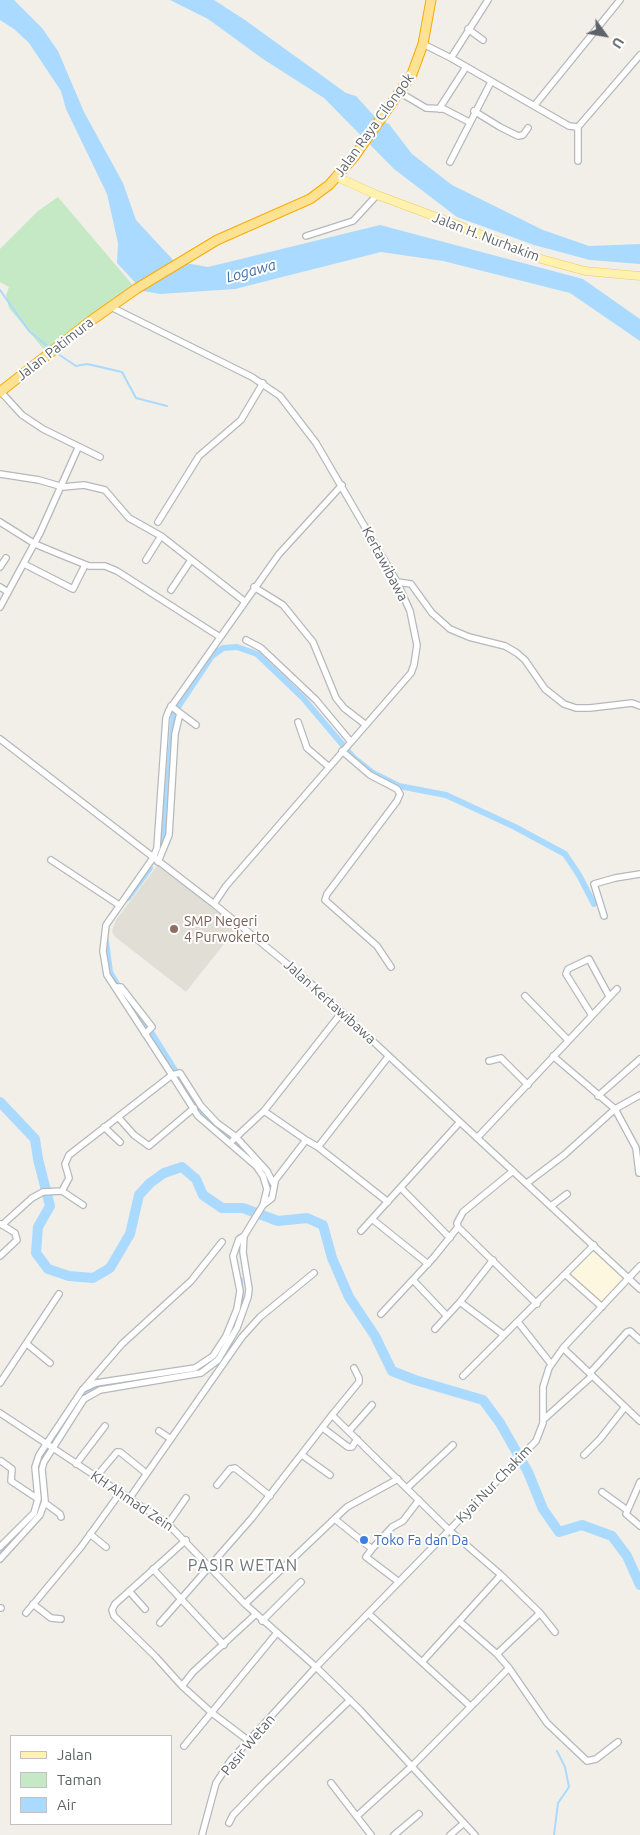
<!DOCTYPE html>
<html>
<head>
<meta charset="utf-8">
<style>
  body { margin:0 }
  #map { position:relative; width:640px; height:1835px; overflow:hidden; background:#f1efe8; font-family:Ubuntu,sans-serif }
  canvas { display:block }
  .legend { position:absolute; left:10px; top:1735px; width:162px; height:90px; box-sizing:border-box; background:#fff; border:1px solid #bfc1c3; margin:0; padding:6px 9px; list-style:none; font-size:15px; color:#5f6368 }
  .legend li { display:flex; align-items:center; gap:10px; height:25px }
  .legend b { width:25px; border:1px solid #bfc1c3 }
  .north { position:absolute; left:580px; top:10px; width:50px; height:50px; -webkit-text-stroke:4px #fff; paint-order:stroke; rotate:122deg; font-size:14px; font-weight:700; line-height:20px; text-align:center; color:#5f6368 }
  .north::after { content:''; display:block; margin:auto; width:18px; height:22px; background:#5f6368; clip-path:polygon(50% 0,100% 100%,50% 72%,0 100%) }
</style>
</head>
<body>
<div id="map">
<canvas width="640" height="1835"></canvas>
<ul class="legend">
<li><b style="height:6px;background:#fff2af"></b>Jalan</li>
<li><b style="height:14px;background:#c5e8c5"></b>Taman</li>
<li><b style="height:14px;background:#aadaff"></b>Air</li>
</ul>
<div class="north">U</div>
</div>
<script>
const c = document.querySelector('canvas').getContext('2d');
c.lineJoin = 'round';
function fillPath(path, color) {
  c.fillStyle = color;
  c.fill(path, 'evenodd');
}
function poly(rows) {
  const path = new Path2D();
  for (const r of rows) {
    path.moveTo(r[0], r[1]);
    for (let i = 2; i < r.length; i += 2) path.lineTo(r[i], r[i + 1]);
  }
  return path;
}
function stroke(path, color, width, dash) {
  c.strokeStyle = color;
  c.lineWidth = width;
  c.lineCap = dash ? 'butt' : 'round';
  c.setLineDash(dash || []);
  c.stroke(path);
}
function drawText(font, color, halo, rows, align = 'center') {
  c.font = font + ' Ubuntu,sans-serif';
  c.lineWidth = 4;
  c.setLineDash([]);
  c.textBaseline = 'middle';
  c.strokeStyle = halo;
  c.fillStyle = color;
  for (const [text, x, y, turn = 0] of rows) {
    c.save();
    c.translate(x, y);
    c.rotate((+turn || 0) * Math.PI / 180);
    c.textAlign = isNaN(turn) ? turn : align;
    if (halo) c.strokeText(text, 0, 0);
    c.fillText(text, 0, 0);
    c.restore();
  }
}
fillPath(poly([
  [593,1250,627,1282,600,1309,564,1278]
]), '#fef7e0');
fillPath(poly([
  [159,863,239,925,186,992,114,936,112,931,116,920]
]), '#e1ded6');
fillPath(poly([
  [58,197,136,289,47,353,9,308,6,295,9,287,0,282,0,249,38,211]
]), '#c5e8c5');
fillPath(poly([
  [0,0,14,0,42,28,58,51,84,112,123,183,136,220,174,261,208,267,380,225,583,279,640,319,640,341,570,293,443,261,381,252,235,289,160,294,143,291,117,263,118,243,107,194,66,109,61,91,29,43,14,29,0,20],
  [170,0,214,0,245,20,346,93,356,96,375,117,389,124,412,154,452,185,543,230,589,246,640,244,640,264,590,260,534,245,457,217,394,169,324,98,263,59,208,19]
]), '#aadaff');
stroke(poly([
  [0,290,29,331,51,349],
  [55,352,76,366,87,364,122,372,136,398,167,406],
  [554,1835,558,1803,569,1787,565,1767,557,1751]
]), '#aadaff', 2);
stroke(poly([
  [163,845,174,713,212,656,223,648,237,647,257,654,303,698,353,757,373,773,399,786,446,795,515,827,565,854,579,875,594,904],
  [128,898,150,868],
  [106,941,110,972,125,998,153,1035,196,1104,205,1117,229,1136,268,1178,270,1187,266,1202],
  [226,1342,235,1325,241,1301,240,1280],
  [40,1509,42,1497,39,1469,44,1455,80,1399,93,1389,126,1383],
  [0,1552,31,1521]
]), '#aadaff', 6);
stroke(poly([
  [0,1102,35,1139,38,1159,50,1206,38,1227,36,1253,48,1269,69,1276,93,1278,110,1268,130,1234,139,1195,150,1183,164,1173,182,1167,196,1179,203,1195,222,1208,243,1208,278,1221,307,1218,323,1225,332,1258,349,1297,375,1336,392,1371,415,1380,483,1400,500,1423,528,1472,543,1509,559,1532,582,1525,612,1536,627,1556,640,1585]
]), '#aadaff', 10);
const minor = poly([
  [488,0,451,58,569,126,578,127,640,55],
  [468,29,483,40],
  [423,44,451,58],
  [399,92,426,108,444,109,469,122],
  [534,106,620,0],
  [439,109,466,67],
  [474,111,500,127,518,136,523,135,528,128],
  [578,161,578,127],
  [450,162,491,82],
  [306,236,353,221,377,195],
  [111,307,252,377,280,396,316,443,397,582,410,611,417,645,414,665,411,673,226,886,214,904],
  [1,392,22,415,43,429,100,457],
  [0,474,39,480,63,487,84,485,105,490,129,518,161,536,244,601],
  [0,522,35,544,59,554,89,566,105,566,117,571,220,637],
  [158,522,199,456,241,420,263,383],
  [146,560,161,536],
  [24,564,73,589,85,565],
  [0,567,6,558],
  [397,582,411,584,432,613,450,629,469,637,505,646,517,653,525,660,545,689,564,704,576,708,590,708,632,703,640,706],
  [0,587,8,592],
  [254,587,283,605,313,642,336,698,344,708,366,725],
  [171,590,191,560],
  [0,607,40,533,78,448],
  [246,640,261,648,316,700,351,742],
  [180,713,196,725],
  [298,722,307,748,329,767],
  [0,739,214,904,308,981,640,1289],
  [342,751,370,775,397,789,400,794,397,801,327,894,325,900,377,946,391,967],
  [51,860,119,905],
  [158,862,169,835,175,734,180,713,171,706],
  [604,916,594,884,615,878,640,874],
  [115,987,121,987,152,1027,145,1034],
  [525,996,568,1040],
  [591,1014,566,974,568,969,589,959,609,996],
  [553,1056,615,1109,636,1148,639,1173],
  [489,1061,501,1058,528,1085],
  [598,1096,640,1059],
  [264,1111,306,1140],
  [118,1117,134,1135,149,1146,194,1108],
  [104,1127,120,1142],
  [477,1138,617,989],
  [233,1140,264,1111,342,1012],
  [318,1147,388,1202],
  [513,1171,463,1212,457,1223,458,1227,537,1304],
  [273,1183,306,1140,318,1147,388,1057],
  [527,1183,564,1155,615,1109,640,1095],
  [401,1188,450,1238],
  [62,1191,83,1205],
  [263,1205,267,1189,263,1176,256,1166,198,1116,172,1075,180,1073,201,1106,217,1123,236,1137,267,1171,273,1183],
  [551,1206,567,1194],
  [372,1219,428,1264],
  [2,1225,32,1198,43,1192,62,1191,69,1178,65,1164,69,1155,172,1075,107,975,103,951,106,925,153,858,157,848,166,718,169,710,279,554,342,485],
  [361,1231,459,1123],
  [0,1256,17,1240,15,1233,1,1224],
  [566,1275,602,1307],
  [413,1280,447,1316],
  [460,1302,493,1260],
  [381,1314,434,1257,458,1227],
  [518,1322,551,1364],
  [435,1329,460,1302,504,1335],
  [27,1344,50,1363],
  [563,1348,640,1421],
  [590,1373,627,1332,630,1331,640,1340],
  [463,1376,594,1245],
  [0,1383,59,1294],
  [85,1387,122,1344,191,1281,222,1242],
  [0,1413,168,1524,245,1604,316,1667,360,1710,475,1835],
  [332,1415,359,1382,359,1378,354,1368],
  [543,1420,592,1376],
  [323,1428,348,1447,352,1447,357,1439],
  [159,1431,171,1439],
  [349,1431,372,1405],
  [302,1455,330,1475],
  [584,1455,600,1439,625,1407],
  [1,1461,12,1469,11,1481,38,1499],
  [76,1464,105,1426],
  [96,1477,117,1452,120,1452,146,1473],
  [640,1482,626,1514,640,1526],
  [217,1485,230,1469,235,1468,270,1496],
  [407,1488,453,1445],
  [602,1492,627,1510],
  [129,1499,242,1337,260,1317,314,1273],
  [45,1503,60,1514,61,1517],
  [336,1520,372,1549,366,1557,399,1582],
  [168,1524,186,1498],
  [90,1534,106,1547],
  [186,1540,115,1604,112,1610,114,1616,155,1656,182,1686,212,1713,249,1741],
  [0,1547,34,1513,38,1499,35,1467,39,1455,83,1389,96,1383,195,1368,213,1356,226,1336,237,1309,240,1291,233,1256,239,1239,244,1236],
  [372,1549,392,1527,403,1521,419,1500],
  [0,1559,40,1515,45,1501,42,1469,44,1462,84,1399,100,1390,201,1373,218,1360,237,1328,248,1297,249,1289,243,1252,244,1236,263,1205,272,1198,275,1182],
  [153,1569,224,1645],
  [129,1591,145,1609],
  [33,1604,51,1618,61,1619],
  [245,1604,347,1507,398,1479],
  [0,1608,1,1608],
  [26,1613,81,1547,120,1493],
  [369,1614,470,1706],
  [262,1621,301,1582],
  [459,1621,497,1654],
  [160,1623,252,1518,332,1415,449,1530,501,1575,540,1613,555,1632],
  [422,1662,501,1575],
  [509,1668,547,1723,587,1761,596,1759,618,1742],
  [182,1686,193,1672,256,1614],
  [184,1746,276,1634],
  [331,1783,371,1835],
  [357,1816,412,1766,509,1668,497,1654,540,1613],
  [229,1823,233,1815,264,1783,350,1700],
  [202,1835,216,1783,231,1760,316,1667,536,1441,543,1423,543,1387,549,1368,563,1348,640,1266],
  [394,1835,419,1814],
  [450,1835,464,1823]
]);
const major = poly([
  [337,177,377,195,455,224,541,259,585,271,640,276]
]);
const highway = poly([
  [0,392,92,320,136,289,217,240,310,199,329,185,354,157,412,74,423,44,431,0]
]);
stroke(minor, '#b5b8bc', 8);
stroke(major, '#f2c960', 9);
stroke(highway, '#f9ab00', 11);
stroke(minor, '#fff', 5.5);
stroke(major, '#fff2af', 8);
stroke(highway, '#fde293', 9);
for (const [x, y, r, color] of [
  [174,929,5,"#8d6e63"],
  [364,1540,5,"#3f7fe0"]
]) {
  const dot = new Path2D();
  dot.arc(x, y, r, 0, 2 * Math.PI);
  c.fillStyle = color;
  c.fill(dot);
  stroke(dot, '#fff', 2);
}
drawText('14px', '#5f6368', '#fff', [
  ["Jalan Raya Cilongok",374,125,-54],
  ["Jalan H. Nurhakim",486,237,21],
  ["Jalan Patimura",55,349,-38],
  ["Kertawibawa",385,564,62],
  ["Jalan Kertawibawa",330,1002,42],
  ["Kyai Nur Chakim",494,1484,-46],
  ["KH Ahmad Zein",132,1501,34],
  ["Pasir Wetan",248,1745,-50]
]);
drawText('14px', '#785e54', '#fff', [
  ["SMP Negeri",184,921],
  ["4 Purwokerto",184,937]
], 'left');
drawText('14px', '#366cbe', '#fff', [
  ["Toko Fa dan Da",374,1540]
], 'left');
drawText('italic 15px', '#4174aa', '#fff', [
  ["Logawa",251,271,-15]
]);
c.letterSpacing = '1px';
drawText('16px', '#70757a', '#fff', [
  ["PASIR WETAN",243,1566]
]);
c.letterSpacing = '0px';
</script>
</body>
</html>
